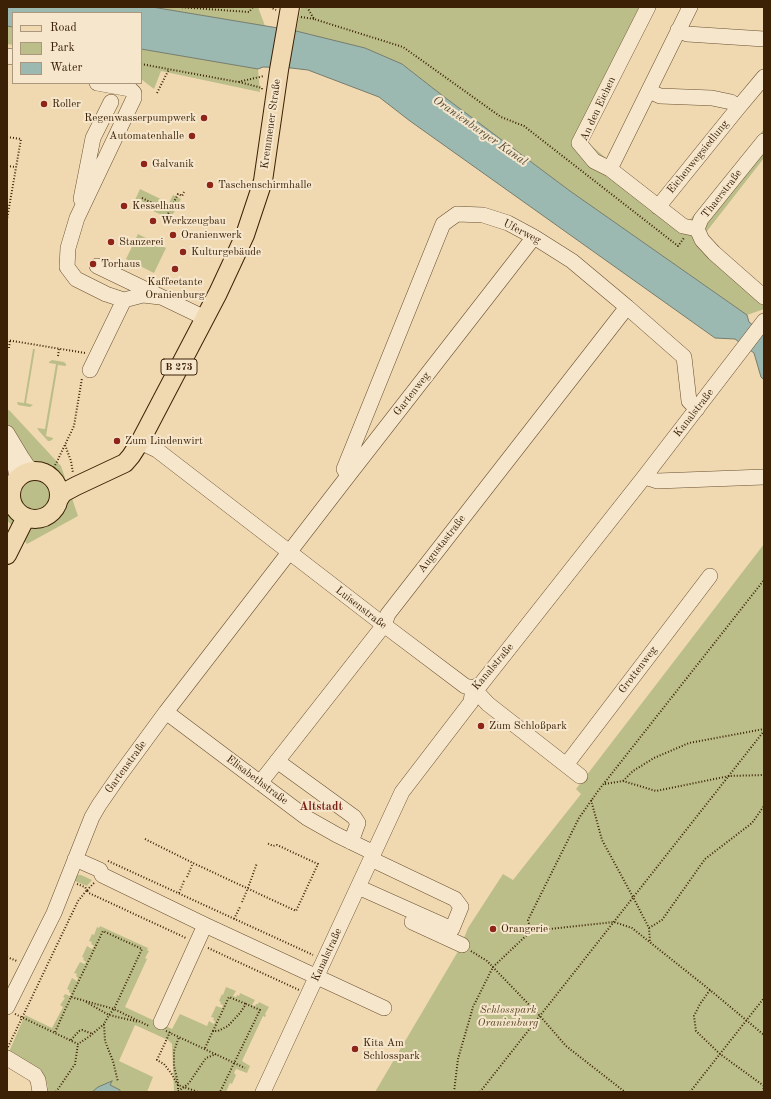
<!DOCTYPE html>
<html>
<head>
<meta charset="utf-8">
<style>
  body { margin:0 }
  #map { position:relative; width:771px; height:1099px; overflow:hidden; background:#f0d9b0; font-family:"Old Standard TT",serif }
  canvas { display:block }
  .frame { position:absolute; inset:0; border:8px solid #3c2106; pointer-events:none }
  .legend { position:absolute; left:12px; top:12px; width:130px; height:72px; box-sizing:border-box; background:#f5e6cc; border:1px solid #ab977d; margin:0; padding:5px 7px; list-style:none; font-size:12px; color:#3c2106 }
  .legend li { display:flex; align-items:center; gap:8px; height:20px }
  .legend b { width:20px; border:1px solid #ab977d }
</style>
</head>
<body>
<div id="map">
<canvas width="771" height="1099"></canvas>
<div class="frame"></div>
<ul class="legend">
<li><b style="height:5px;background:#f0d9b0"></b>Road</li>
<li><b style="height:11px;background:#bcbe89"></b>Park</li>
<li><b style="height:11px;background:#9bb9b1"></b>Water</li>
</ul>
</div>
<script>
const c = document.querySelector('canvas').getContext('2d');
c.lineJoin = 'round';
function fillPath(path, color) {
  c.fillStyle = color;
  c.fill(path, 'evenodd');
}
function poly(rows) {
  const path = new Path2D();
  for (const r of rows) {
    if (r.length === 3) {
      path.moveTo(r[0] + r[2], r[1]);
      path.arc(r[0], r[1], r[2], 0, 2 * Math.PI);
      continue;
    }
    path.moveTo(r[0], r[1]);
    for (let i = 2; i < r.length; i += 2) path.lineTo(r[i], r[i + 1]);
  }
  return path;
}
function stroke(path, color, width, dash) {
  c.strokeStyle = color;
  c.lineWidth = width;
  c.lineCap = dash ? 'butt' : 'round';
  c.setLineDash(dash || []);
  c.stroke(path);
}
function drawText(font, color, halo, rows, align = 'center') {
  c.font = font + ' "Old Standard TT",serif';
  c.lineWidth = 4;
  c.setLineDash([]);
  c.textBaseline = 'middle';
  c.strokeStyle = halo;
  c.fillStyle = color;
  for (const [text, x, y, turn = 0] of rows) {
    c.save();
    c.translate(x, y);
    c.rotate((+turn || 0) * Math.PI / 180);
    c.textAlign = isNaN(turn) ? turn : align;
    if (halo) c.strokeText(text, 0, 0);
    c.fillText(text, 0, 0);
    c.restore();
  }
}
fillPath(poly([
  [152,7,258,7,265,26],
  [301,7,653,7,586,141,685,226,764,129,764,158,700,240,764,291,764,309,747,315,570,191,443,96,402,64,365,48,296,31],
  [7,26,13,27,13,45,7,44],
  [141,49,258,69,260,92,161,71,154,89,141,79],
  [140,189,169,203,173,195,181,199,172,216,173,217,172,220,134,202],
  [138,234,166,248,154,273,126,259],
  [33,349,35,349,26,403,33,405,30,407,18,405,17,402,24,403],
  [52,360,64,362,66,364,66,366,58,365,46,436,53,438,53,439,50,441,48,441,39,431,37,428,45,429,56,364,49,363,49,362],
  [7,409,10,411,61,466,78,516,27,544,7,520],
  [764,544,764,1092,375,1092,460,948,468,928,503,874,513,880,581,794,576,789],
  [78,875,81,875,92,880,87,886,72,880,74,877],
  [100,926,148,948,147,950,149,951,145,958,147,959,125,1007,172,1029,180,1014,207,1026,209,1021,214,1024,215,1021,213,1020,214,1018,211,1017,216,1006,222,1008,223,1005,220,1004,221,1002,219,1001,222,994,223,995,226,987,236,991,233,996,236,997,237,995,239,996,240,993,255,1000,252,1005,255,1006,256,1004,258,1004,259,1002,269,1007,265,1014,266,1015,265,1017,263,1016,242,1061,250,1066,247,1073,236,1069,234,1073,236,1075,232,1084,230,1083,226,1092,174,1092,172,1044,168,1040,135,1025,119,1061,153,1077,147,1092,46,1092,48,1088,46,1079,32,1068,8,1054,25,1015,52,1028,63,1007,60,1005,65,998,63,997,65,994,70,996,71,994,69,992,69,990,67,989,72,978,77,981,78,978,76,976,77,974,74,973,80,962,85,964,86,962,83,960,84,958,82,957,87,946,92,949,94,946,91,944,92,942,89,941,92,934,94,935,97,927,99,928]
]), '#bcbe89');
const water = poly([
  [7,7,152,7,296,31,365,48,402,64,443,96,570,191,747,315,749,322,764,334,764,380,761,377,754,353,735,339,715,338,410,121,379,97,308,70,291,68,263,67,258,69,141,49,141,13,13,13,13,27,7,26,7,7],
  [112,1081,110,1085,120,1090,120,1092,92,1092,98,1087,112,1081]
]);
fillPath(water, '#9bb9b1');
stroke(water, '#757c6d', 1);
const minor = poly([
  [648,7,579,143,594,161,610,169,683,226,697,229],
  [678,30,687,34,764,39],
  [7,56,13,57],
  [97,83,130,89,134,93,134,98,77,218,68,248,67,267,76,279,106,294,124,300,143,295,160,297],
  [649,91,660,96,712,98,731,102,738,108],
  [764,141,701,219,697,229,702,240,714,253,764,297],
  [610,169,690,7],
  [81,199,93,138,111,102],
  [658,207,738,108,764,77],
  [97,266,205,318],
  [90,370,124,300],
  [7,433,22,458,28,467,34,470],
  [140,442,157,450,384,625,465,686,473,688,488,704,580,776],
  [7,448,14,461,16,472,16,479],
  [348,476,344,469,443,224,457,214,483,215,508,223,534,237,572,261,627,307,684,357,689,401,697,409],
  [645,476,651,479,657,481,764,477],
  [473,688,481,684,645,476,764,321],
  [166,712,307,818,337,835,374,853],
  [277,761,354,817,358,823,351,842],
  [566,765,710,576],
  [260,783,384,625,388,614,627,307],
  [75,859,100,870,102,875,205,925,384,1008],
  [358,887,452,929,461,907,455,899,371,859],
  [412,922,462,945],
  [7,1007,54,913,92,817,99,805,119,776,166,712,348,476,534,237],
  [161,1022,205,925],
  [7,1058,35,1075,38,1080,40,1092],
  [263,1092,402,792,471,702,473,688]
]);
const major = poly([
  [35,495,24],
  [59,499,63,493,76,486,125,463,131,456,140,442,218,293,245,235,263,181,279,70,290,7],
  [7,555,26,517]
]);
stroke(minor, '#694f30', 16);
stroke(major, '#3c2106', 20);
stroke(poly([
  [179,7,249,12,253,7],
  [270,7,276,10],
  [307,7,314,19,403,47,501,117,524,126,678,246,684,238],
  [301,17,314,19],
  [141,64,238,82,264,76],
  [239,82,262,88,262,90],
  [157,93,169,69],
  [7,137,21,139,7,219],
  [7,166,16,167],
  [142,198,169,211],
  [161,207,164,201],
  [149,208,152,202],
  [173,218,167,216,178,194,182,196,184,192],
  [7,340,85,353],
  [9,348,10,340],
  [58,356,59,349],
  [65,445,71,461,73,473],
  [50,476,74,426,82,378],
  [7,503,11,502],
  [623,781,633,771,654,758,689,743,764,729],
  [605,784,623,781,656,791,729,776,764,775],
  [591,800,602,840,633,897,649,928,650,942],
  [145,839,193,863,296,911,318,864,277,845,273,846,267,843],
  [108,861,313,955],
  [187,877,193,863],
  [77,884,85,887,87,890,94,883],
  [179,893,184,881],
  [242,902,248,888,257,863],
  [234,919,240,907],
  [649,928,662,920,705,859,752,823,764,806],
  [531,931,614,922,632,928,710,990,764,1035],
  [208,948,299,990],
  [471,951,487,961,540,1016,566,1046,625,1092],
  [7,957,17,961],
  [710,990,700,1004,694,1016,696,1031,720,1054,764,1086],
  [71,997,103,931,142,949,114,1009,109,1015,104,1024,105,1041,113,1061,118,1082],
  [86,1002,109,1015,139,1022],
  [15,1014,78,1044,90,1036,104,1024],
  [166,1031,245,1068],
  [213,1031,229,997,246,1004],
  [55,1032,71,997,114,1009,149,1026],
  [170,1032,157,1060,164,1064,171,1073,178,1085,198,1092],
  [71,1040,79,1031,82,1030,93,1034],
  [8,1047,78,901,87,890,89,893,186,938],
  [205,1048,213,1031,218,1031,228,1026,240,1013,246,1004,260,1010,220,1092],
  [178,1091,183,1088,189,1083,206,1058,216,1054],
  [56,1092,75,1064,78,1044],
  [178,1092,178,1083,174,1066,174,1051,179,1037],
  [454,1092,458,1059,473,1007,493,967,531,931,528,920,579,818,598,791,764,580],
  [480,1092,764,731],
  [690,1092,764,998],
  [763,1092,764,1086]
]), '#3c2106', 2, [1, 2]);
stroke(minor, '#f5e6cc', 15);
stroke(major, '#f0d9b0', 18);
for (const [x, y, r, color] of [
  [44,104,4,"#8f2418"],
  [204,118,4,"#8f2418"],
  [192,136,4,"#8f2418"],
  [144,164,4,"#8f2418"],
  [210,185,4,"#8f2418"],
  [124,206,4,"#8f2418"],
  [153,221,4,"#8f2418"],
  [173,235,4,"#8f2418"],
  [111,242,4,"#8f2418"],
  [183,252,4,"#8f2418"],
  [93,264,4,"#8f2418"],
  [175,269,4,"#8f2418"],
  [117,441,4,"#8f2418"],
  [481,726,4,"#8f2418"],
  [493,929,4,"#8f2418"],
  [355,1049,4,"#8f2418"]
]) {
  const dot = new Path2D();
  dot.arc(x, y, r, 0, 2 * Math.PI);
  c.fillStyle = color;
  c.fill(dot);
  stroke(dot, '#f5e6cc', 1.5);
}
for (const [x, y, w] of [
  [179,367,36]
]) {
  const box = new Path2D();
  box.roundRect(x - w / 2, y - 8, w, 16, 3);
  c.fillStyle = '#f5e6cc';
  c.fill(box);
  stroke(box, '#3c2106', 1);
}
drawText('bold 10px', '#3c2106', null, [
  ["B 273",179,367]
]);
drawText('11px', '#3c2106', '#f5e6cc', [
  ["Roller",52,104],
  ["Regenwasserpumpwerk",196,118,"right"],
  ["Automatenhalle",184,136,"right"],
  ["Galvanik",152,164],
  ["Taschenschirmhalle",218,185],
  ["Kesselhaus",132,206],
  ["Werkzeugbau",161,221],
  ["Oranienwerk",181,235],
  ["Stanzerei",119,242],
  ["Kulturgebäude",191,252],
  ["Torhaus",101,264],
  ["Kaffeetante",175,282,"center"],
  ["Oranienburg",175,295,"center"],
  ["Zum Lindenwirt",125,441],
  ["Zum Schloßpark",489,726],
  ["Orangerie",501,929],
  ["Kita Am",363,1043],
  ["Schlosspark",363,1056]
], 'left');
drawText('11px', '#3c2106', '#f5e6cc', [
  ["An den Eichen",598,109,-65],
  ["Kremmener Straße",271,124,-82],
  ["Eichenwegsiedlung",698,157,-51],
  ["Thaerstraße",722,194,-52],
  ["Uferweg",522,232,27],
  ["Gartenweg",412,394,-52],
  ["Kanalstraße",694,413,-52],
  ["Augustastraße",442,544,-52],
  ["Luisenstraße",361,608,38],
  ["Kanalstraße",493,667,-50],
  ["Grottenweg",638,670,-53],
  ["Gartenstraße",126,767,-54],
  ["Elisabethstraße",257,780,37],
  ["Kanalstraße",327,955,-65]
]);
drawText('italic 11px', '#5c4827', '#f5e6cc', [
  ["Schlosspark",508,1010],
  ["Oranienburg",508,1023]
]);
drawText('italic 12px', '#584f39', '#f5e6cc', [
  ["Oranienburger Kanal",480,131,35]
]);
drawText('bold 12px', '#7a1f14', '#f5e6cc', [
  ["Altstadt",321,807]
]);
</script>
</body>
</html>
